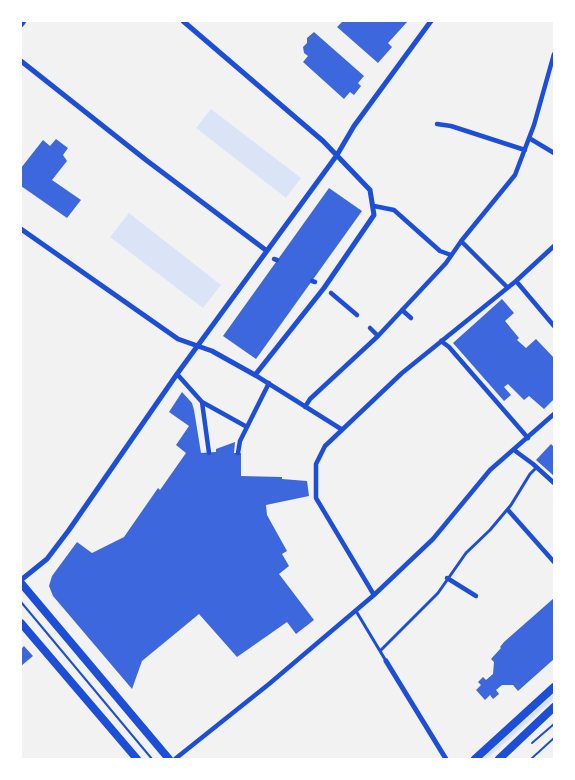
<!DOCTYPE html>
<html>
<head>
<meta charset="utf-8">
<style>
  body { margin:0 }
  #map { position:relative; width:575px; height:780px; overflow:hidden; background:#f2f2f2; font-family:"Varela Round",sans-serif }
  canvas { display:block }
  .frame { position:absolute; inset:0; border:22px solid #fff; pointer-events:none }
</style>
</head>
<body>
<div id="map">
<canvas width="575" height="780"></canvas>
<div class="frame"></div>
</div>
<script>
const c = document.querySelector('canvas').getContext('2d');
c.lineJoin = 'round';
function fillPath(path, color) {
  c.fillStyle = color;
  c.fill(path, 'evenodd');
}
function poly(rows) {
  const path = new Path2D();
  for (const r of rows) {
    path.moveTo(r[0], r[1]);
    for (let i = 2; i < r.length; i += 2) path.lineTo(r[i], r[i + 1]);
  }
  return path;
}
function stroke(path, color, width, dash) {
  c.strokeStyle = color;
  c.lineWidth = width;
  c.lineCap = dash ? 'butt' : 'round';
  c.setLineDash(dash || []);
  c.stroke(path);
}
fillPath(poly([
  [211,109,301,178,286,198,196,128],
  [129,213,221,285,203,308,110,237],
  [554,693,554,699,487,759,480,759]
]), '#dbe4f7');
fillPath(poly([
  [343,21,380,22,408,21,388,43,392,47,378,63,337,27],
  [314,32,364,76,358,83,361,86,354,95,350,92,344,99,303,62,308,56,304,53,303,47,307,43,307,38],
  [56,139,68,148,63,155,67,161,52,180,81,200,67,218,21,186,21,168,43,140,50,146],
  [329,188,362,211,256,359,223,336],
  [502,299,514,313,505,321,519,338,517,340,526,348,536,339,554,358,554,399,544,409,529,396,524,400,508,384,504,387,511,395,504,401,453,343],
  [182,392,192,403,194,410,201,453,216,452,216,449,235,442,234,453,241,453,241,476,282,477,282,479,307,481,309,496,266,505,267,515,287,551,282,554,289,566,279,574,314,620,296,634,287,622,237,657,199,614,142,661,132,689,53,596,49,586,52,576,77,542,92,553,124,537,158,488,160,490,186,453,176,445,189,426,169,412],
  [551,444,554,447,554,476,536,460],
  [554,598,554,659,518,691,513,685,502,685,496,690,499,694,493,699,490,695,485,700,476,690,481,685,478,682,483,677,486,680,493,674,494,662,491,659,501,648,500,647,504,642],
  [24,646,33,656,21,666,21,649]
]), '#3d67dc');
stroke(poly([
  [21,602,152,759],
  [532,743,554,724],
  [531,759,554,738]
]), '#1d4ed8', 2);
stroke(poly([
  [356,611,386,661],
  [380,651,438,593,466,553,490,530,511,505,530,474,537,467]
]), '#1d4ed8', 3);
stroke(poly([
  [437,124,451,126,525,150],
  [529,138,554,153],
  [374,206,394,210,440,251,451,255],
  [461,241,507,287],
  [274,259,277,260],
  [312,281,315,282],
  [516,281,554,326],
  [331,293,357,315],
  [402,310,411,318],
  [370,328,378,336],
  [441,341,449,347,528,438],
  [177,374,202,402,209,453],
  [255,375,341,429],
  [202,402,247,427],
  [305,407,310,399,378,336,446,263,462,240,515,175,534,125,554,54],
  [514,450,533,464,554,483],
  [238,453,240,441,269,383],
  [508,510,554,562],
  [447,578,476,596],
  [374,595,316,498,316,464,325,446,402,373,516,281,554,246],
  [175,759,269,684,374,595,433,539,490,470,554,414]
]), '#1d4ed8', 4.5);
stroke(poly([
  [21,25,24,21],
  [21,61,146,160,267,251],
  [21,229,178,339,212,351,255,375,324,288,374,215,370,190,323,141,183,21],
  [21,580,47,559,69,530,177,374,337,155,354,126,431,21],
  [386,661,446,759]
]), '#1d4ed8', 5);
stroke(poly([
  [21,583,169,759],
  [21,623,137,759],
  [475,759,554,687],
  [499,759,554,707]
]), '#1d4ed8', 8);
</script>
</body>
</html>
